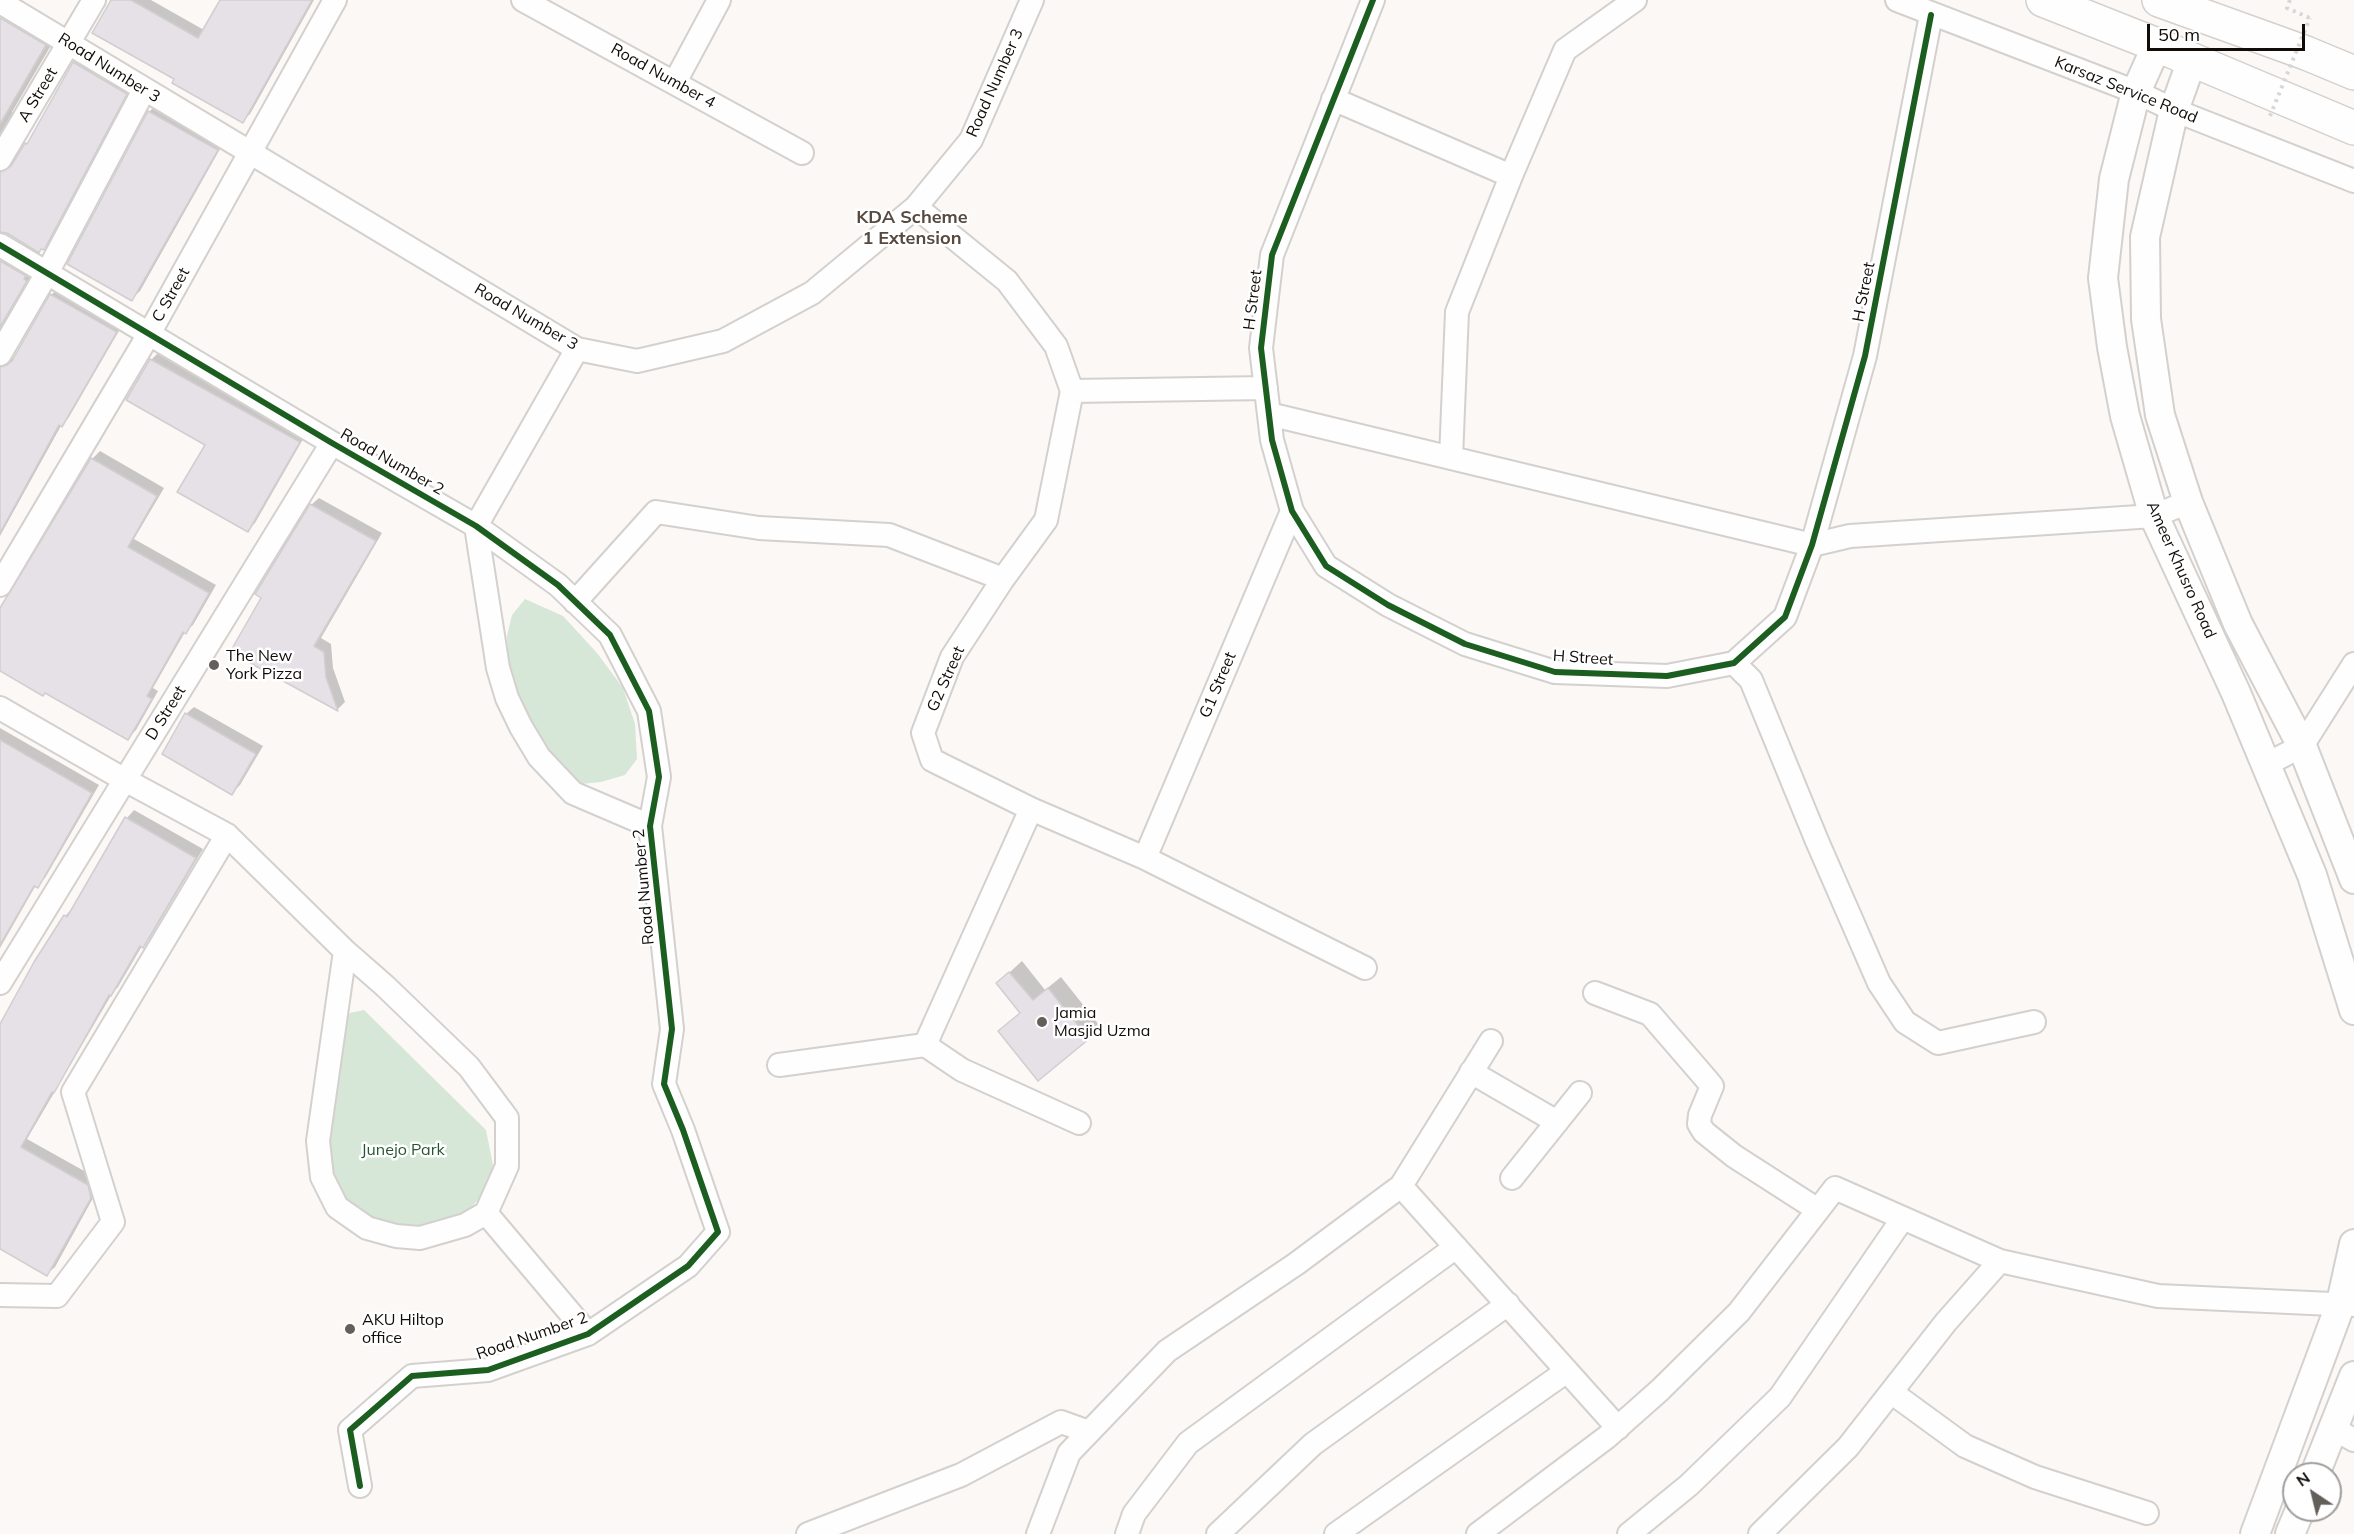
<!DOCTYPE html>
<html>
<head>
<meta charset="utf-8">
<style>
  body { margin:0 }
  #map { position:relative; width:2354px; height:1534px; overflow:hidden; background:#fbf8f6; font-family:Mulish,sans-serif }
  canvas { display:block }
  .north { position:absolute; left:2282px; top:1462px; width:60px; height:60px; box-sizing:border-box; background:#fff; border:2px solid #a09e9c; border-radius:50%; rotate:325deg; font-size:16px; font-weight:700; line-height:24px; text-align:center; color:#110c08 }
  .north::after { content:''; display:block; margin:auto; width:21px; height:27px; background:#635f5b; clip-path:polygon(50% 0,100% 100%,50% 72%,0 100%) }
  .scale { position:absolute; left:2147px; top:24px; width:158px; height:27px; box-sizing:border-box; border:3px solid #110c08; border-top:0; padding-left:8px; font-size:18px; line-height:21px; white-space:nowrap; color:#110c08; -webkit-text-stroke:4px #fff; paint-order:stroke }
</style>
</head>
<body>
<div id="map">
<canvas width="2354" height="1534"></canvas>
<div class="north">N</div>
<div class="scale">50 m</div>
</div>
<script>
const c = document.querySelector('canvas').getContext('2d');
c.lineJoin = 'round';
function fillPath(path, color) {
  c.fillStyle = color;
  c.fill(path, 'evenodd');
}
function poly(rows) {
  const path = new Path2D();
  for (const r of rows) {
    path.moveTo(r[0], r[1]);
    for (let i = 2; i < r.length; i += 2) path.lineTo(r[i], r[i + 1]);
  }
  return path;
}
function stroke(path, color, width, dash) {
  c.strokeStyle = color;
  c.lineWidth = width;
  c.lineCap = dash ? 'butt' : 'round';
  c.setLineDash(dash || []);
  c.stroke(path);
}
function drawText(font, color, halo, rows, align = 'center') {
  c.font = font + ' Mulish,sans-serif';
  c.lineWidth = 5;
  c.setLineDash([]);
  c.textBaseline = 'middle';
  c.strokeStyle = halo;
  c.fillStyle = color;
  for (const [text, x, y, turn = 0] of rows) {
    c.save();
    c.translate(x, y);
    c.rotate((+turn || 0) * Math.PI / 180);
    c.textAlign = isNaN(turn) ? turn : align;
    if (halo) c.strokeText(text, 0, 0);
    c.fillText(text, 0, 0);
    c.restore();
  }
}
fillPath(poly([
  [525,599,563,616,597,653,623,688,635,724,637,759,625,775,601,782,581,784,553,760,533,731,508,665,507,636,512,615],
  [364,1010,486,1130,493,1165,486,1190,471,1208,443,1222,408,1227,372,1217,345,1198,330,1167,330,1118,341,1031,350,1013]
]), '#d6e6d7');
fillPath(poly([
  [112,0,151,0,204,30,221,0,314,0,250,114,242,121,176,79],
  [18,4,60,30,12,112,16,114,0,140,0,25],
  [82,55,133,86,51,241,43,249,7,232,0,232,0,187,32,138,74,63],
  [157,104,224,142,140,291,132,299,69,263,149,112],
  [0,248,33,273,0,330],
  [59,288,123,324,69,417,62,424,0,536,0,357,9,360,16,357,51,295],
  [159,352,306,434,255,523,248,530,207,444,151,360],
  [100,451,164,488,134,539,216,585,193,625,185,632,153,688,158,691,136,730,128,738,46,691,0,670,0,613,92,459],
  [319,498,382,533,321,638,331,644,333,668,345,702,337,710,263,597,311,505],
  [194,707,263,746,240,785,232,793,186,714],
  [0,728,99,785,45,878,36,885,0,948],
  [134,810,203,849,150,938,142,946,118,987,113,992,27,1139,95,1177,98,1189,55,1267,47,1274,0,1248,0,1026,65,916,73,908,127,818],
  [1022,961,1045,990,1061,977,1100,1026,1039,1078,1000,1031,1021,1012,998,983]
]), '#0003');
const building = poly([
  [111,0,131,0,198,38,220,0,312,0,243,123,172,83,174,79,92,33,111,0],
  [0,18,46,45,0,124,0,18],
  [73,62,127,94,44,250,41,249,39,253,7,233,0,232,0,172,11,166,25,143,27,144,73,62],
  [148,111,218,150,132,301,67,264,148,111],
  [0,261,26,276,24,279,27,281,0,327,0,261],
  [50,294,117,332,62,427,59,425,0,533,0,367,7,365,12,361,50,294],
  [150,359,300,442,248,532,177,492,205,445,126,400,150,359],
  [91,458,157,496,128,547,209,593,186,634,183,632,147,696,152,699,128,740,45,693,43,696,0,671,0,608,91,458],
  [310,504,376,541,314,646,324,652,326,677,338,711,230,652,261,598,255,594,310,504],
  [185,713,256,754,232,795,162,754,185,713],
  [0,740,92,793,38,888,34,886,0,945,0,740],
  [125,817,196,858,143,948,140,946,111,996,109,995,54,1093,52,1092,21,1147,88,1185,91,1198,47,1276,0,1249,0,1024,34,962,64,915,67,917,125,817],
  [1009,972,1033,1000,1048,988,1089,1039,1038,1081,998,1031,1020,1013,996,983,1009,972]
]);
fillPath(building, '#e5e1e7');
stroke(building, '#d0ced0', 1.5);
const minor = poly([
  [523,0,802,153],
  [1373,0,1272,255,1261,348,1272,440,1292,511,1326,566,1388,605,1465,644,1555,672,1667,676,1734,663,1785,617,1812,545,1865,356,1931,15],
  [1897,0,2136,92,2174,110,2354,181],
  [0,2,577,349,637,361,723,341,812,293,916,207,971,140,1032,0],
  [675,82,719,0],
  [1333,99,1511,176],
  [0,159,94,0],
  [916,207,1007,281,1056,346,1072,391,1046,520,1003,579,952,657,923,733,932,760,1031,809,1145,858,1365,968],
  [0,245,332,443,476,526,558,585,610,635,649,711,659,777,650,826,672,1029,664,1084,683,1130,718,1232,688,1266,588,1334,488,1370,412,1376,350,1430,360,1486],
  [577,349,476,526,498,668,507,698,521,727,539,757,573,793,650,826],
  [0,354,47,273,144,90],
  [1072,391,1266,388],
  [1269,414,1812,545,1850,536,2154,516,2188,502],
  [1451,458,1457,312,1511,176,1565,50,1635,0],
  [0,585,149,334,335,0],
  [575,602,656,512,759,528,889,535,1003,579],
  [1734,663,1751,680,1817,841,1879,983,1905,1022,1938,1043,2034,1022],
  [0,708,125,780,227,835,345,951,385,986,469,1067,507,1118,507,1166,486,1213,465,1225,420,1238,396,1236,367,1228,337,1207,322,1177,318,1141,345,951],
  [2265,765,2302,746,2354,664],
  [1031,809,925,1045,962,1070,1079,1123],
  [1145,858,1292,511],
  [0,983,332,443],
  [1595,993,1650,1014,1707,1080,1712,1086,1700,1115,1699,1124,1704,1132,1734,1156,1818,1210],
  [779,1065,925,1045],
  [1471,1072,1557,1122],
  [1512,1178,1580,1093],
  [1401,1186,1618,1428],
  [486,1213,588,1334],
  [0,1295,57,1296,113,1222,73,1092,227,835],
  [1891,1392,1965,1446,2035,1477,2147,1513],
  [2334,1429,2354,1440],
  [808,1534,961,1475,1061,1422,1089,1432],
  [1038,1534,1069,1453,1167,1351,1296,1264,1401,1186,1491,1041],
  [1127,1534,1134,1514,1188,1443,1456,1247],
  [1218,1534,1313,1444,1508,1304],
  [1336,1534,1567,1371],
  [1478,1534,1607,1437,1660,1390,1739,1312,1835,1188,2000,1261,2158,1296,2354,1305],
  [1629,1534,1689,1485,1780,1397,1903,1218],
  [1760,1534,1848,1447,1946,1322,2000,1261]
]);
const major = poly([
  [2157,45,2136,92,2114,179,2103,278,2112,347,2125,416,2154,516,2236,693,2312,875,2354,1010],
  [2192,60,2174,110,2145,237,2146,319,2160,415,2188,502,2238,624,2302,746,2354,879],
  [2315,1474,2354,1376],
  [2255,1534,2341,1303,2354,1244],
  [2290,1534,2300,1510]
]);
const highway = poly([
  [2043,0,2157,45,2354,128],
  [2159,0,2306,53,2354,73]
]);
stroke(minor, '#d4d0cd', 26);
stroke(major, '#d4d0cd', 32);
stroke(highway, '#d4d0cd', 36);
stroke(poly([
  [2290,0,2287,8,2310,18]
]), '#d8d7d6', 4, [3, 4.5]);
stroke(minor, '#fefefe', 22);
stroke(major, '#fefefe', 28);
stroke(highway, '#fefefe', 33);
stroke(poly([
  [2270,116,2310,18]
]), '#d8d7d6', 4, [3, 4.5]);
stroke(poly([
  [1373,0,1272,255,1261,348,1272,440,1292,511,1326,566,1388,605,1465,644,1555,672,1667,676,1734,663,1785,617,1812,545,1865,356,1931,15],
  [0,245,332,443,476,526,558,585,610,635,649,711,659,777,650,826,672,1029,664,1084,683,1130,718,1232,688,1266,588,1334,488,1370,412,1376,350,1430,360,1486]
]), '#1b5e20', 6);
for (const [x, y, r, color] of [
  [214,665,6,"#635f5b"],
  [1042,1022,6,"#635f5b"],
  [350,1329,6,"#635f5b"]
]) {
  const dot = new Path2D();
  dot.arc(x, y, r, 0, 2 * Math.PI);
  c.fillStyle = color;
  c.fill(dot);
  stroke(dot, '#fff', 2);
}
drawText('16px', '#110c08', '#fff', [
  ["Road Number 3",109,68,32],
  ["Road Number 4",663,76,29],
  ["Road Number 3",995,83,-66],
  ["Karsaz Service Road",2126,90,22],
  ["A Street",38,95,-59],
  ["H Street",1864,292,-79],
  ["C Street",171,295,-61],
  ["H Street",1253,300,-83],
  ["Road Number 3",526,317,30],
  ["Road Number 2",392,462,30],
  ["Ameer Khusro Road",2181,570,66],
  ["H Street",1583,658,4],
  ["G2 Street",946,679,-66],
  ["G1 Street",1218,685,-67],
  ["D Street",166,713,-58],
  ["Road Number 2",644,887,-95],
  ["Road Number 2",532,1336,-19]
]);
drawText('16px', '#110c08', '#fff', [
  ["The New",226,656],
  ["York Pizza",226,674],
  ["Jamia",1054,1013],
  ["Masjid Uzma",1054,1031],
  ["AKU Hiltop",362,1320],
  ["office",362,1338]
], 'left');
drawText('16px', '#245532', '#fff', [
  ["Junejo Park",403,1150]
]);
drawText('bold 18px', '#56493f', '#fff', [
  ["KDA Scheme",912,218],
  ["1 Extension",912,239]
]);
</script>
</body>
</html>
